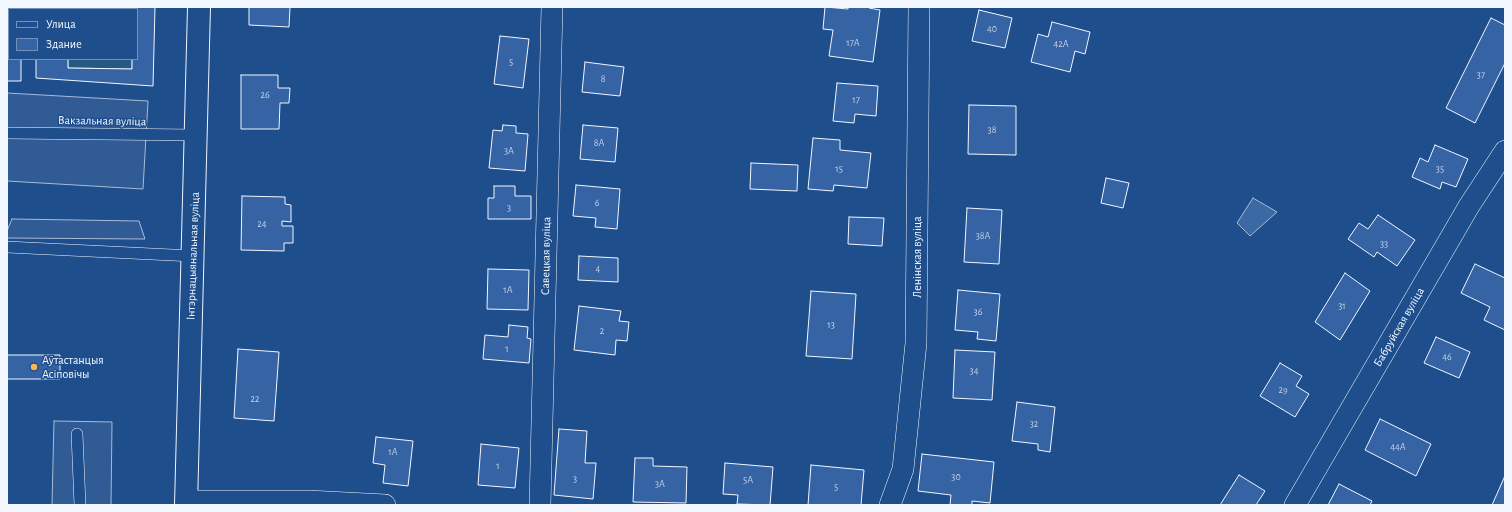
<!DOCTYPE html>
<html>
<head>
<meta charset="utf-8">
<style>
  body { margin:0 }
  #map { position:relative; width:1512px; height:512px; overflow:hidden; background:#1f4e8c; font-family:"Alegreya Sans",sans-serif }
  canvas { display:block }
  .frame { position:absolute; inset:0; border:8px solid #f2f6ff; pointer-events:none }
  .legend { position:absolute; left:8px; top:8px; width:130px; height:52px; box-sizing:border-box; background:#1f4e8c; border:1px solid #7391ba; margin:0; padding:5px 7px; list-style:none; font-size:12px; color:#f2f6ff }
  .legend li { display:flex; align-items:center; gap:8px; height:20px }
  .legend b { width:20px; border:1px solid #7391ba }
</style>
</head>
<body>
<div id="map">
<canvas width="1512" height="512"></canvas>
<div class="frame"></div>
<ul class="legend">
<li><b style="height:5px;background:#1f4e8c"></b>Улица</li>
<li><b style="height:11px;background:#3563a3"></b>Здание</li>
</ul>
</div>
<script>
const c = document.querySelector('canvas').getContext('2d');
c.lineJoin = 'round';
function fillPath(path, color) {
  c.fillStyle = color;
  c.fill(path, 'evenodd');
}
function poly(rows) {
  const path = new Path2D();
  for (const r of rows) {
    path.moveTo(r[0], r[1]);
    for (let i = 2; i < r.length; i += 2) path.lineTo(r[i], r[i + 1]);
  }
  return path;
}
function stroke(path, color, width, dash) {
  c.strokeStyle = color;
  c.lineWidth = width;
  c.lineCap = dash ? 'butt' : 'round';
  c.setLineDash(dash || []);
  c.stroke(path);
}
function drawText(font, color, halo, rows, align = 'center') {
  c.font = font + ' "Alegreya Sans",sans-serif';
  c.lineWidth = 3;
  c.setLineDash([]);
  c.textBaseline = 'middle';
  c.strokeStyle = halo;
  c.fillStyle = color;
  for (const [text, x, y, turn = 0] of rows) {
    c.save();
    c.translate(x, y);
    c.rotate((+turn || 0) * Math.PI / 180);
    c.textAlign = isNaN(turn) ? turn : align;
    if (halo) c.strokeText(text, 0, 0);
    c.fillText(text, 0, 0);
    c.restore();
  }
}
const green = poly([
  [12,7,134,7,133,9,12,9,12,7],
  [68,59,132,59,132,69,68,68,68,59]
]);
fillPath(green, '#245a82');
stroke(green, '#a8bbd7', 1);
const parking = poly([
  [7,93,148,101,143,189,7,181,7,93],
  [12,219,139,221,145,239,7,238,7,231,12,219],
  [54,421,112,422,111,505,52,505,54,421]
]);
fillPath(parking, '#305b95');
stroke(parking, '#a8bbd7', 1);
const water = poly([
  [1253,198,1277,212,1250,236,1237,223,1253,198]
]);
fillPath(water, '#3b69a3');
stroke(water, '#a8bbd7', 1);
const building = poly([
  [134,7,155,7,153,86,36,78,36,59,68,59,68,68,132,69,132,59,137,59,137,9,133,9,134,7],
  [249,7,290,7,289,27,249,25,249,7],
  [825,7,848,9,848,7,869,7,869,8,880,10,873,62,829,56,833,30,823,29,825,7],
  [979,10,1012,18,1005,48,972,41,979,10],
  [1491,18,1505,25,1505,63,1475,123,1446,108,1491,18],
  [1052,22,1090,32,1085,54,1075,51,1070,72,1031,62,1038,34,1048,37,1052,22],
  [500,36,529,39,523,88,494,84,500,36],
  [9,53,9,59,21,59,21,81,7,81,7,54,9,53],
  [585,62,624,67,620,96,582,92,585,62],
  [241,75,278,75,278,88,290,88,289,103,280,103,279,129,241,129,241,75],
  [837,83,878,86,876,116,855,114,854,123,833,121,837,83],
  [969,105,1016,106,1016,155,968,154,969,105],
  [503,125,516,126,516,133,528,134,525,171,489,168,493,130,502,131,503,125],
  [583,125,618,128,615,162,580,159,583,125],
  [813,138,840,140,840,150,871,153,867,188,834,185,833,191,808,189,813,138],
  [1435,145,1468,159,1456,187,1442,182,1440,189,1412,177,1420,158,1428,162,1435,145],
  [751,163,798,165,797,191,750,189,751,163],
  [1106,178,1129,183,1123,208,1101,203,1106,178],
  [576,185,620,189,617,229,595,227,596,218,573,216,576,185],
  [494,186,515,186,515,196,531,196,531,219,488,219,488,198,494,198,494,186],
  [242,196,285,197,285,204,291,205,291,222,282,221,282,226,293,226,293,243,284,243,284,251,241,250,242,196],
  [967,208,1002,210,999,264,964,262,967,208],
  [1378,215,1415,240,1397,266,1377,252,1374,257,1348,239,1359,223,1368,229,1378,215],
  [849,217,884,218,882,246,848,244,849,217],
  [579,256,618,258,618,282,578,280,579,256],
  [1475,264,1505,278,1505,330,1484,320,1490,307,1461,293,1475,264],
  [488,269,529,270,528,310,487,309,488,269],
  [1345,273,1370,291,1340,340,1315,322,1345,273],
  [958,290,1000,294,996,341,977,339,978,332,955,330,958,290],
  [811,291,856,294,852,359,806,356,811,291],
  [579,306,621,311,619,321,629,322,627,341,616,340,615,355,574,350,579,306],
  [509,325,528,327,527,338,531,339,529,363,483,359,485,335,508,337,509,325],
  [1436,337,1470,352,1459,378,1424,363,1436,337],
  [238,349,279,352,274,421,234,418,238,349],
  [955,350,995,352,992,400,953,398,955,350],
  [7,355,60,355,60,379,7,379,7,355],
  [1280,363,1302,376,1296,386,1309,394,1295,417,1260,396,1280,363],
  [1017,402,1055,407,1050,452,1038,450,1038,444,1012,441,1017,402],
  [1380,419,1431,444,1416,476,1365,450,1380,419],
  [559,429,587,431,585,463,596,463,593,499,554,495,559,429],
  [376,437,413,441,408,486,383,483,385,465,373,463,376,437],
  [481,444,519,448,515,488,478,485,481,444],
  [922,454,994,462,990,503,972,501,972,505,950,505,951,495,918,491,922,454],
  [635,458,653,458,653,466,687,467,686,503,633,502,635,458],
  [725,463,773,467,770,505,737,504,738,495,723,494,725,463],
  [811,465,864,470,861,505,808,505,811,465],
  [1239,475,1265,491,1256,505,1220,505,1239,475],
  [1504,478,1505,478,1505,505,1492,505,1504,478],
  [1339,484,1372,501,1370,505,1328,505,1339,484]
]);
fillPath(building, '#3563a3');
stroke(building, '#f2f6ff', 1);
const service = poly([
  [7,133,196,135],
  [7,247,193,256],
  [77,434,80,505]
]);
const minor = poly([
  [186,501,308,501,385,505],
  [540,505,552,7],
  [890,505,903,469,916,343,919,7],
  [1295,505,1469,206,1505,151]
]);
const tertiary = poly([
  [186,505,199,7]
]);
stroke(service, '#f2f6ff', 12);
stroke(minor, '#f2f6ff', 22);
stroke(tertiary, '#f2f6ff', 24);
stroke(service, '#1f4e8c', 11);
stroke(minor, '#1f4e8c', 21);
stroke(tertiary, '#1f4e8c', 22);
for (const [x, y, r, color] of [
  [34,367,4,"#ffb74d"]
]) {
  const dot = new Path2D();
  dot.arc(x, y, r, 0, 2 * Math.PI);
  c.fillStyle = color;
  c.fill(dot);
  stroke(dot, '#1f4e8c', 1.5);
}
drawText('10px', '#c3d1e8', null, [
  ["40",992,29],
  ["17А",853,43],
  ["42А",1061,44],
  ["5",511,62],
  ["37",1481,75],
  ["8",603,79],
  ["26",265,95],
  ["17",856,100],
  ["38",992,130],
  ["8А",599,143],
  ["3А",509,151],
  ["15",839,169],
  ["35",1440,169],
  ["6",597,203],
  ["3",509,208],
  ["24",262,224],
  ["38А",983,236],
  ["33",1384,244],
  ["4",598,269],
  ["1А",508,290],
  ["31",1342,306],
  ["36",978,312],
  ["13",831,325],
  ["2",602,331],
  ["1",507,349],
  ["46",1447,357],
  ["34",974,371],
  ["29",1283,390],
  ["22",255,399],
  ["32",1034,424],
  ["44А",1398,447],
  ["1А",393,452],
  ["1",498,466],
  ["30",956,477],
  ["3",575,479],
  ["5А",748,480],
  ["3А",660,484],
  ["5",836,487]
]);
drawText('12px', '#f2f6ff', '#1f4e8c', [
  ["Вакзальная вуліца",102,121,1],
  ["Інтэрнацыянальная вуліца",193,256,-88],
  ["Савецкая вуліца",546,256,-89],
  ["Ленінская вуліца",917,257,-90],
  ["Бабруйская вуліца",1399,327,-60]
]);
drawText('12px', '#f2f6ff', '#1f4e8c', [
  ["Аўтастанцыя",42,360],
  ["Асіповічы",42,374]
], 'left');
</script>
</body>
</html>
